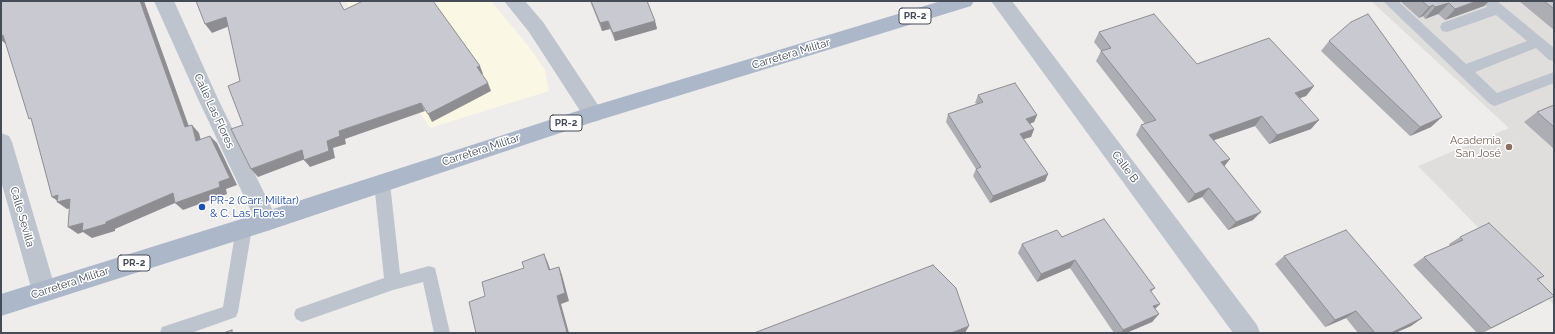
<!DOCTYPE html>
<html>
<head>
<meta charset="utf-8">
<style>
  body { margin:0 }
  #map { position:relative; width:1555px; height:334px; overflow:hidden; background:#efecec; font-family:Raleway,sans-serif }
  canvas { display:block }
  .frame { position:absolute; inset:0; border:2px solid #454c58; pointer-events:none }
</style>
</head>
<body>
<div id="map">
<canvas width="1555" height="334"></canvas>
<div class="frame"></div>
</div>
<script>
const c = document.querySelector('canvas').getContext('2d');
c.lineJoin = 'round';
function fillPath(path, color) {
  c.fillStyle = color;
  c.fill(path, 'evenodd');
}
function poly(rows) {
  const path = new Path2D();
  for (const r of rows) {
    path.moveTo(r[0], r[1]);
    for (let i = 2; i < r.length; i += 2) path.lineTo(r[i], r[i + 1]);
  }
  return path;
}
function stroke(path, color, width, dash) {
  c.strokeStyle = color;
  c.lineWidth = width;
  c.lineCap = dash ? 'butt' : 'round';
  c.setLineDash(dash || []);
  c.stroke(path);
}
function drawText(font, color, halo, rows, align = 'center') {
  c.font = font + ' Raleway,sans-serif';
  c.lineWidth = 3;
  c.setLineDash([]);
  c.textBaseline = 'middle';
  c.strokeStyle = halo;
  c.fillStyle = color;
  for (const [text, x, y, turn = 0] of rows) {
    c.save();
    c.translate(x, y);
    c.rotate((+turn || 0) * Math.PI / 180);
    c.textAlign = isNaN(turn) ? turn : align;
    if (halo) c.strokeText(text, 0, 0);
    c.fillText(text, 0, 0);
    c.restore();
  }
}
fillPath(poly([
  [345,1,491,1,529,47,545,70,549,91,430,128]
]), '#faf7e4');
fillPath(poly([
  [1371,1,1554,1,1554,305,1418,166,1509,128]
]), '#e0dddd');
fillPath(poly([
  [1383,1,1398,1,1466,64,1527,41,1496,15,1447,32,1442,31,1440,27,1442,23,1487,7,1481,1,1497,1,1554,48,1554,61,1549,60,1536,48,1475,72,1497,93,1554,72,1554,83,1500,104,1495,106,1490,104,1383,1],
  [382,177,387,178,390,183,400,274,429,266,435,268,450,333,434,333,423,282,393,290,302,322,296,319,294,314,296,309,384,278,374,183,377,178,382,177],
  [244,221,250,223,252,228,238,312,236,317,191,333,160,333,162,327,223,307,236,228,238,223,244,221]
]), '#bdc4ce');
fillPath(poly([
  [154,1,174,1,218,99,278,221,275,228,267,231,259,228,198,99,154,1],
  [504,1,525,1,543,22,600,108,604,114,600,120,593,122,586,120,529,32,504,1],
  [991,1,1012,1,1257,325,1260,333,1233,333,991,1],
  [1,133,9,136,12,142,56,291,53,299,44,302,35,299,32,291,1,181,1,133]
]), '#bdc4ce');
fillPath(poly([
  [941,1,974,1,971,6,593,122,267,231,1,316,1,294,267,211,593,106,941,1]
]), '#acb7ca');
fillPath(poly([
  [590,1,647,1,655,21,657,29,615,41,610,29,602,31],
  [1400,1,1489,1,1484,6,1445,20,1438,14,1425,19,1423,16,1419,18],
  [1519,1,1554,1,1554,30],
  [1099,32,1197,64,1314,86,1306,96,1299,98,1311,129,1269,144,1255,126,1214,140,1224,166,1253,220,1228,230,1202,197,1188,203,1136,135,1141,125,1145,124,1096,61,1101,51,1094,42],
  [1329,41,1431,127,1410,136,1321,51],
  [978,95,1037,115,1034,122,1030,124,1034,129,1031,137,1023,139,1048,174,1045,181,990,203,973,176,976,169,946,122,948,114,977,104,975,103],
  [1554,105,1554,149,1524,122,1537,112],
  [1062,237,1155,288,1151,292,1155,309,1159,314,1152,322,1126,333,1114,333,1070,268,1037,282,1018,253,1022,244],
  [1460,237,1544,276,1538,280,1541,303,1482,333,1477,333,1413,265,1424,257,1450,246,1449,244],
  [1284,256,1422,318,1411,326,1395,333,1358,333,1346,318,1325,327,1275,264]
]), '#adaeb4');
fillPath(poly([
  [140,1,144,1,192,135,185,127],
  [1477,1,1489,1,1484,6,1445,20,1455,9],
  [1449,3,1438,14,1425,19,1435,7],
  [1433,5,1423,16,1419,18,1429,7],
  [226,17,232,25,212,33,205,24],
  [608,21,610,29,602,31,600,23],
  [655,21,657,29,615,41,613,33],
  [3,35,7,45,1,40,1,36],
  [480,66,483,74,480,75,477,67],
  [488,83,491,91,432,122,428,114],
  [1314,86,1306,96,1287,103,1295,93],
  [421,103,425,111,345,139,346,144,333,148,335,158,310,167,304,160,339,131],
  [1037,115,1034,122,1023,126,1026,119],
  [1262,116,1255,126,1203,144,1209,135],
  [1442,117,1431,127,1410,136,1420,127],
  [1319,120,1311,129,1269,144,1277,135],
  [192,125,199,133,203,148,196,141],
  [1034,129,1031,137,1017,141,1020,134],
  [210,136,217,143,237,185,226,189,227,194,183,210,175,203,115,229,115,231,92,238,83,232,78,234,68,227,83,223,106,222,173,193],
  [302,150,308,158,258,177,251,169],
  [1230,159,1223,168,1221,162],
  [1048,174,1045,181,990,203,993,196],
  [1209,188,1202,197,1188,203,1195,194],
  [58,195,70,199,80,206,67,209,57,202,59,202,52,197],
  [1261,212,1253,220,1228,230,1236,222],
  [544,254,548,263,553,278,549,270],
  [1075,260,1070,268,1037,282,1041,274],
  [559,267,562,275,569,301,561,304,569,333,563,333,557,296],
  [1554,296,1541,303,1482,333,1491,328],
  [1160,304,1153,311,1153,306],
  [1356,311,1346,318,1325,327,1335,320],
  [1159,314,1152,322,1126,333,1120,333,1123,330],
  [1422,318,1411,326,1395,333,1391,333],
  [969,326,965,333,951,333]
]), '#8d8d92');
const building = poly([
  [1,1,140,1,185,127,192,125,196,141,210,136,230,178,219,182,220,187,175,203,173,193,106,222,106,224,82,231,83,223,68,227,70,199,57,202,58,195,52,197,31,118,29,119,3,35,1,36,1,1],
  [196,1,339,1,344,10,363,1,433,1,480,66,477,67,488,83,428,114,421,103,339,131,340,136,327,141,329,151,304,160,302,150,251,169,231,129,243,125,228,86,240,81,226,17,205,24,196,1],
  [591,1,647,1,655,21,613,33,608,21,600,23,591,1],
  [1422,1,1477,1,1455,9,1449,3,1435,7,1433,5,1429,7,1422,1],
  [1544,1,1554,1,1554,9,1544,1],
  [1154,14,1197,64,1269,38,1314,86,1295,93,1319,120,1277,135,1262,116,1209,135,1230,159,1221,162,1261,212,1236,222,1209,188,1195,194,1141,125,1156,120,1101,51,1111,48,1099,32,1154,14],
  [1368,14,1442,117,1420,127,1329,41,1351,22,1368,14],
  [1015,83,1037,115,1026,119,1034,129,1020,134,1048,174,993,196,976,169,981,167,948,114,983,102,978,95,1015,83],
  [1554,105,1554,127,1537,112,1554,105],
  [1104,219,1155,288,1150,290,1160,304,1153,306,1159,314,1123,330,1075,260,1041,274,1022,244,1057,230,1062,237,1104,219],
  [1489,223,1544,276,1537,279,1554,296,1491,328,1424,257,1463,240,1460,237,1489,223],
  [1346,230,1422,318,1391,333,1375,333,1356,311,1335,320,1284,256,1346,230],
  [544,254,549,270,559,267,565,293,557,296,567,332,563,333,476,333,469,302,485,296,482,282,524,268,522,262,544,254],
  [933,265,956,288,969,326,951,333,754,333,933,265],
  [232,330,232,333,223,333,232,330]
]);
fillPath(building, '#c9cad1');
stroke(building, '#8d8d92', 1);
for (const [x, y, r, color] of [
  [1509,147,4,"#8d6e63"],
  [202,207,4,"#1a4fb4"]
]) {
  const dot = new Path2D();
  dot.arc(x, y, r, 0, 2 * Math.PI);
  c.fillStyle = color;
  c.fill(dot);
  stroke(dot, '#fff', 1.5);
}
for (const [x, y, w] of [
  [915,16,32],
  [566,123,32],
  [134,263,32]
]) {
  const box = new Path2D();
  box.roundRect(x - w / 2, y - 8, w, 16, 3);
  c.fillStyle = '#fff';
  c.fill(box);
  stroke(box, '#454c58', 1);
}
drawText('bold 10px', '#454c58', null, [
  ["PR-2",915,16],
  ["PR-2",566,123],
  ["PR-2",134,263]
]);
drawText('11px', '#454c58', '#fff', [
  ["Carretera Militar",791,54,-17],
  ["Calle Las Flores",214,111,65],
  ["Carretera Militar",481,150,-18],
  ["Calle B",1125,167,53],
  ["Calle Sevilla",22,217,74],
  ["Carretera Militar",70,283,-18]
]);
drawText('11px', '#785e54', '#fff', [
  ["Academia",1501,141],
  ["San José",1501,154]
], 'right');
drawText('11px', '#164399', '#fff', [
  ["PR-2 (Carr. Militar)",210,201],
  ["& C. Las Flores",210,214]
], 'left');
</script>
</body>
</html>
